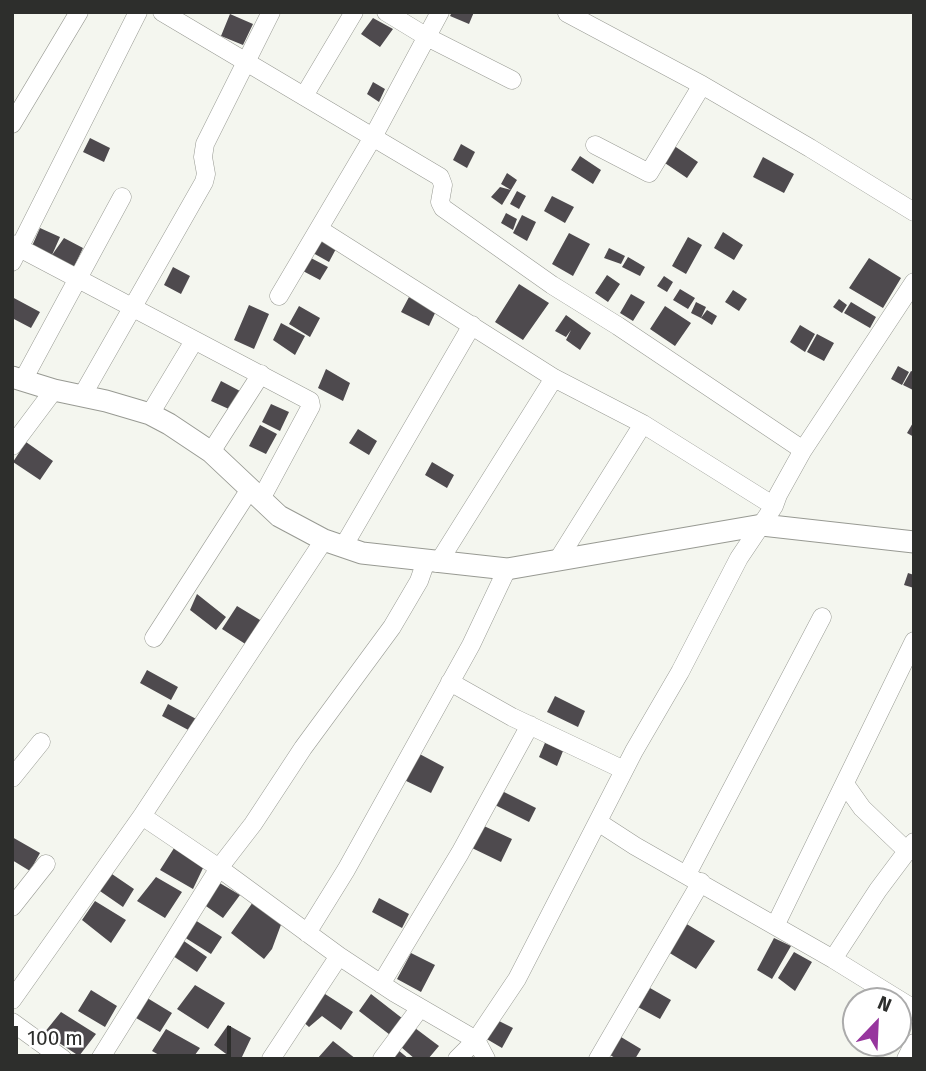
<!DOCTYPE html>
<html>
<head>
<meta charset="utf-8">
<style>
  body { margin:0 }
  #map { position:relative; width:926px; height:1071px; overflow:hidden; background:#f4f6ef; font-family:"Fira Sans",sans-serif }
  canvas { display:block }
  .frame { position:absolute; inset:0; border:14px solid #2d2e2c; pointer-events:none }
  .north { position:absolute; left:842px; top:987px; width:70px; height:70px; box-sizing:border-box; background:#fff; border:2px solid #ababab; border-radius:50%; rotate:23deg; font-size:19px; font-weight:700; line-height:28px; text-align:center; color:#2d2e2c }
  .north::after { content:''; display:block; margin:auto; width:24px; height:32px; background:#97369e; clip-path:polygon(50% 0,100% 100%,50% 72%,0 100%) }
  .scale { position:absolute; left:14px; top:1026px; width:217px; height:32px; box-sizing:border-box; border:4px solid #2d2e2c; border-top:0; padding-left:9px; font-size:21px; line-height:24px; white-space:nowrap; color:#2d2e2c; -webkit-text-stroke:5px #fff; paint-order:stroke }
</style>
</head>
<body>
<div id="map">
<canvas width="926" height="1071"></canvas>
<div class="frame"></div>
<div class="north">N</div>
<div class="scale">100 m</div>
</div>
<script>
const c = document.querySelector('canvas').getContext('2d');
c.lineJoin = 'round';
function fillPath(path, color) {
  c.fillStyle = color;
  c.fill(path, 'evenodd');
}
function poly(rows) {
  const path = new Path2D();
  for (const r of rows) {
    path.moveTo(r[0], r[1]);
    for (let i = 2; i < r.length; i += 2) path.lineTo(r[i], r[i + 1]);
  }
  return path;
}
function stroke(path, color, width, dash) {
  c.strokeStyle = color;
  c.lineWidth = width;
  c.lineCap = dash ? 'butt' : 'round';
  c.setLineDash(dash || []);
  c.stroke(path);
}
fillPath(poly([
  [452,12,474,12,469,24,450,16],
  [230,14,253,24,243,45,221,36],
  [373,18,393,29,380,47,361,34],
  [373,82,385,89,379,102,367,94],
  [90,138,110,148,104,162,83,152],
  [670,143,698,162,687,178,659,159],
  [461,144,475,152,467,168,453,160],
  [580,156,601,170,593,184,571,170],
  [763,157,794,174,784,193,753,177],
  [507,173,517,180,502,205,491,197,500,187,511,190,501,184],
  [517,191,526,196,519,209,510,204],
  [552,196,574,207,565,223,544,211],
  [506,213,517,219,513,230,501,223],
  [522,215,536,222,527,241,513,233],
  [40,228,60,237,52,255,32,246],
  [723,232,743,245,734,260,714,248],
  [569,233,590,244,573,276,552,264],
  [688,237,702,245,686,274,672,266],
  [64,238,83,248,74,267,52,255],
  [321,238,337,247,329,262,313,253],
  [609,248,625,256,621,264,604,258],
  [628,257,645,267,640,276,622,267],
  [311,258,328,267,320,280,303,271],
  [869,258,901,278,883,308,849,288],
  [173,267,190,276,181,294,164,285],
  [607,275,620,284,608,302,595,293],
  [664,276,673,282,667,292,657,286],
  [519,284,549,303,523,340,495,322],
  [680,289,695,298,688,309,673,300],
  [733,290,747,299,739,311,725,302],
  [631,294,645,302,633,321,620,313],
  [12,297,40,312,31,328,12,318],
  [409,297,436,311,429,326,401,312],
  [839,299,847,305,842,313,833,307],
  [696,302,706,307,701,318,691,313],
  [851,302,876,317,870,328,844,313],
  [249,305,269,314,254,349,234,340],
  [299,306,320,318,310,337,289,324],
  [665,306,691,323,675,346,650,329],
  [707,310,717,316,712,325,701,318],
  [566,315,591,333,580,350,566,340,571,330,566,337,555,331],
  [281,323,305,336,295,355,273,340],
  [800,325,815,334,805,352,790,342],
  [817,334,834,343,824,361,807,352],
  [898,366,909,372,902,385,891,379],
  [326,369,350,383,343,401,318,388],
  [911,371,914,372,913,390,903,385],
  [221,381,240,391,231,410,211,401],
  [271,404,289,412,280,431,262,422],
  [914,421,914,437,907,433],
  [260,425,277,434,266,454,249,446],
  [358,429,377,441,369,455,349,443],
  [26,442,53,461,40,480,13,462],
  [432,462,454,475,447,488,425,475],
  [908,573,914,575,914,588,904,585],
  [197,594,226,617,216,630,190,610],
  [237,606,265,623,250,647,222,629],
  [147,670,178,687,171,700,140,683],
  [555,696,585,711,578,727,547,712],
  [168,704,200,721,194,733,162,716],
  [547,738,565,746,557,766,539,757],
  [414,751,444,767,431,793,400,778],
  [500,790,536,808,529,822,493,804],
  [484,826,512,839,501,862,472,848],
  [12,837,40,853,30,871,12,860],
  [176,845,203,868,193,889,160,870],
  [109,872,134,889,123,907,97,889],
  [156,877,182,892,165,918,137,901],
  [218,882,240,895,223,918,203,904],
  [379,898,409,914,402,928,372,912],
  [95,901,126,920,111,943,82,920],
  [253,902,282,922,272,949,264,959,231,933],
  [195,920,222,937,211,954,184,937],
  [685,923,715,941,696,969,668,952],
  [774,938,791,946,772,979,757,970],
  [181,939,207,957,197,972,170,954],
  [794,952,812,962,795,991,778,978],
  [411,953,435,965,421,992,397,979],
  [195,985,225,1003,208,1029,177,1009],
  [650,988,671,1000,660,1019,638,1007],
  [91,990,117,1006,105,1027,78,1011],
  [322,992,353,1012,341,1030,322,1016,309,1027,301,1020],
  [371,994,407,1022,394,1038,359,1011],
  [144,996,172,1013,160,1032,131,1015],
  [61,1012,96,1034,79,1056,44,1033],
  [497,1020,513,1028,502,1048,485,1038],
  [228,1025,251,1038,241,1059,233,1059,214,1045],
  [415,1028,439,1046,428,1059,415,1059,401,1047],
  [166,1029,200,1048,192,1059,166,1059,152,1051],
  [621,1037,641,1049,635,1059,617,1059,610,1055],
  [333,1041,356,1059,317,1059],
  [398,1050,409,1059,391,1059]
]), '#4e4a4e');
const minor = poly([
  [162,12,440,177,443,185,440,202,443,208,552,285,618,326,803,450,778,495,774,506,739,558,680,672,634,751,517,979,476,1040,486,1059],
  [386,12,427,37,512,80],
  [567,13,702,85,810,148,914,212],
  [304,96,354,12],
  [12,124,79,12],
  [595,145,649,173,702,85],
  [319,229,554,378,643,424,774,506],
  [12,244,310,401,311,406,261,499],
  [12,262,138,12],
  [279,296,373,137,440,12],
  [23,380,122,197],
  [82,396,204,182,206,174,203,157,205,144,271,12],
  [150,414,194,341],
  [12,446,54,390],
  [803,450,914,282],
  [211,452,261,374],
  [343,547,472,325],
  [559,558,643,424],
  [438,563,554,378],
  [154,638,250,489],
  [450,682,512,717,624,770],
  [12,778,41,742],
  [845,784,862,808,907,851],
  [598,822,635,846,833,959,914,1009],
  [687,874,822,617],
  [12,907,46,864],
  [775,926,914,641],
  [307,933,346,870,471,645,507,569],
  [339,956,395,993,476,1040,457,1059],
  [833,959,878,890,914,842],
  [381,984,460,853,530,725],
  [12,1000,142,816,324,540],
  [12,1022,63,1059],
  [100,1059,219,868,142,816],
  [271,1059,339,956,219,868,253,824,303,748,392,627,419,581,426,561],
  [382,1059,420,1008],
  [598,1059,701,882],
  [906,1059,914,1043]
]);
const tertiary = poly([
  [12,377,54,390,106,401,150,414,169,424,211,452,279,516,324,540,362,553,507,569,762,525,914,542]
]);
stroke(minor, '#989a93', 19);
stroke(tertiary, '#989a93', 23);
stroke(minor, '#fff', 18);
stroke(tertiary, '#fff', 21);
</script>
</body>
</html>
